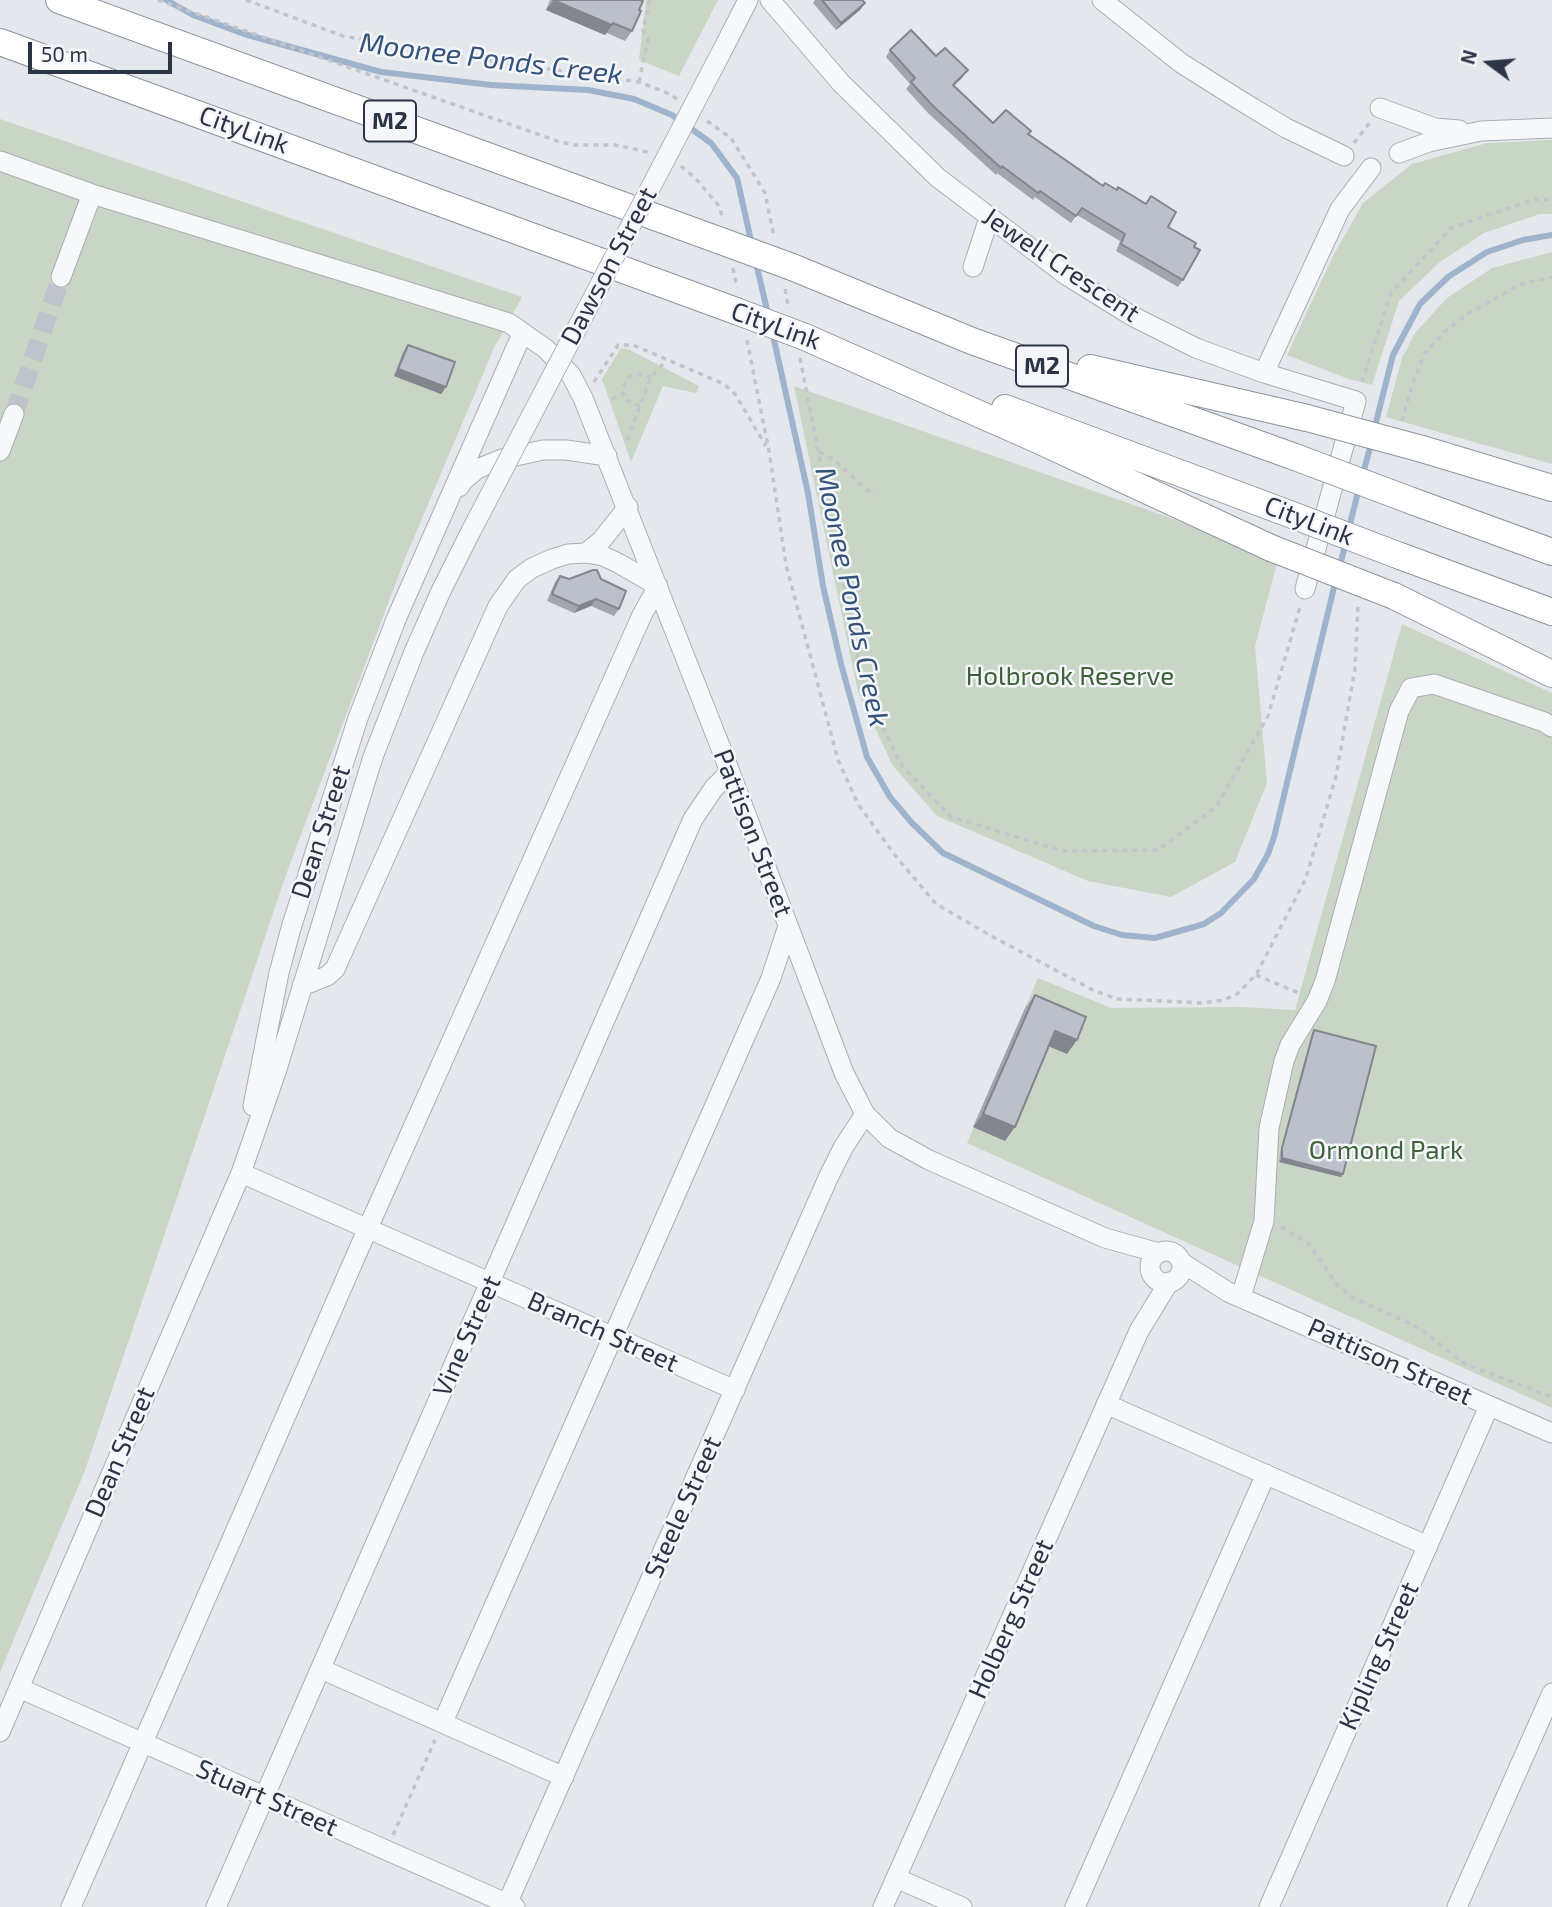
<!DOCTYPE html>
<html>
<head>
<meta charset="utf-8">
<style>
  body { margin:0 }
  #map { position:relative; width:1552px; height:1907px; overflow:hidden; background:#e4e7ec; font-family:"Exo 2",sans-serif }
  canvas { display:block }
  .north { position:absolute; left:1454px; top:28px; width:70px; height:70px; -webkit-text-stroke:5px #f4f6f9; paint-order:stroke; rotate:286deg; font-size:19px; font-weight:700; line-height:28px; text-align:center; color:#2b3445 }
  .north::after { content:''; display:block; margin:auto; width:24px; height:32px; background:#2b3445; clip-path:polygon(50% 0,100% 100%,50% 72%,0 100%) }
  .scale { position:absolute; left:28px; top:42px; width:144px; height:32px; box-sizing:border-box; border:4px solid #2b3445; border-top:0; padding-left:9px; font-size:21px; line-height:24px; white-space:nowrap; color:#2b3445; -webkit-text-stroke:5px #f4f6f9; paint-order:stroke }
</style>
</head>
<body>
<div id="map">
<canvas width="1552" height="1907"></canvas>
<div class="north">N</div>
<div class="scale">50 m</div>
</div>
<script>
const c = document.querySelector('canvas').getContext('2d');
c.lineJoin = 'round';
function fillPath(path, color) {
  c.fillStyle = color;
  c.fill(path, 'evenodd');
}
function poly(rows) {
  const path = new Path2D();
  for (const r of rows) {
    if (r.length === 3) {
      path.moveTo(r[0] + r[2], r[1]);
      path.arc(r[0], r[1], r[2], 0, 2 * Math.PI);
      continue;
    }
    path.moveTo(r[0], r[1]);
    for (let i = 2; i < r.length; i += 2) path.lineTo(r[i], r[i + 1]);
  }
  return path;
}
function stroke(path, color, width, dash) {
  c.strokeStyle = color;
  c.lineWidth = width;
  c.lineCap = dash ? 'butt' : 'round';
  c.setLineDash(dash || []);
  c.stroke(path);
}
function drawText(font, color, halo, rows, align = 'center') {
  c.font = font + ' "Exo 2",sans-serif';
  c.lineWidth = 5;
  c.setLineDash([]);
  c.textBaseline = 'middle';
  c.strokeStyle = halo;
  c.fillStyle = color;
  for (const [text, x, y, turn = 0] of rows) {
    c.save();
    c.translate(x, y);
    c.rotate((+turn || 0) * Math.PI / 180);
    c.textAlign = isNaN(turn) ? turn : align;
    if (halo) c.strokeText(text, 0, 0);
    c.fillText(text, 0, 0);
    c.restore();
  }
}
fillPath(poly([
  [646,0,718,0,679,76,639,60],
  [0,119,522,297,494,348,404,561,287,872,84,1473,0,1672],
  [1552,140,1552,214,1540,214,1484,233,1440,262,1399,301,1372,385,1346,378,1287,355,1333,256,1363,203,1412,164,1487,143],
  [1552,252,1552,464,1386,417,1402,358,1415,333,1447,298,1492,268],
  [621,348,630,350,699,386,696,393,663,386,631,462,602,379],
  [794,386,1279,556,1255,646,1267,783,1235,862,1171,897,1088,881,937,816,893,766,858,692],
  [1402,624,1552,693,1552,1408,967,1143,1038,978,1111,1008,1241,1007,1295,1010]
]), '#c9d6c5');
stroke(poly([
  [166,0,193,15,244,34,381,72,491,85,588,90,634,99,672,115,711,143,737,178,752,245],
  [756,263,768,314],
  [772,331,808,493,823,586,841,664,867,757,890,797,912,823,943,853,1094,926,1122,935,1155,938,1204,924,1221,913,1254,879,1268,854,1274,837,1336,579],
  [1374,430,1393,355,1420,304,1448,277,1487,252,1523,240,1552,235],
  [1363,474,1372,440],
  [1349,528,1359,488],
  [1339,569,1346,542]
]), '#9fb4cc', 6);
stroke(poly([
  [14,414,61,277]
]), '#bfc3cb', 19, [19, 10]);
const minor = poly([
  [770,0,841,83,937,177,1066,275,1132,316,1196,348,1264,373,1356,401,1305,589],
  [1102,0,1181,63,1238,99,1286,128,1344,156],
  [723,49,748,0],
  [1380,108,1435,128,1459,130],
  [1399,153,1429,142,1481,131,1552,128],
  [0,161,92,194,509,323,546,349,571,375,583,398,722,751,844,1073,865,1114,889,1138,929,1160,1105,1238,1159,1253],
  [973,267,989,218],
  [61,277,92,194],
  [1264,373,1340,209,1371,168],
  [0,451,14,414],
  [459,487,464,480,477,469,502,459,543,450,566,450,607,456],
  [586,553,601,541,628,507],
  [253,1106,279,973,291,928,358,718,397,617,522,334],
  [241,1173,735,1390],
  [1166,1267,16],
  [1181,1262,1228,1292,1552,1433],
  [1241,1297,1264,1221,1269,1128,1284,1061,1290,1045,1317,1001,1325,981,1399,711,1411,688,1434,684,1544,722,1552,727],
  [1106,1404,1428,1546],
  [321,1669,564,1777],
  [19,1688,515,1907],
  [443,1722,771,978,788,926],
  [0,1732,241,1173,276,1072,373,757,414,652,441,591,470,533],
  [896,1878,962,1907],
  [507,1904,828,1178,843,1148,865,1114],
  [71,1907,368,1228,642,615,658,586,618,563,603,556,586,553,568,554,552,559,532,568,517,579,498,606,335,969,327,976,302,986],
  [216,1907,693,819,714,788,730,772],
  [883,1907,1139,1331,1169,1282],
  [1075,1907,1266,1474],
  [1269,1907,1489,1406],
  [1457,1907,1552,1693]
]);
const highway = poly([
  [59,0,721,241],
  [0,42,736,311],
  [792,267,972,341,1295,457],
  [805,337,1038,440,1271,548],
  [1090,368,1307,418],
  [1005,408,1279,510],
  [1422,449,1552,488],
  [1412,501,1552,552],
  [1400,556,1552,612],
  [1394,596,1552,674]
]);
stroke(minor, '#a9aeb7', 21);
stroke(highway, '#8b94a3', 28);
stroke(poly([
  [158,0,560,142,574,145,615,145,648,152],
  [246,0,343,36,444,54,639,82,670,94,678,100],
  [639,82,648,39,643,30,650,0],
  [707,121,731,138,765,193,774,237],
  [1354,143,1371,121],
  [681,166,696,179,719,206,723,219],
  [733,268,737,288],
  [785,289,789,309],
  [747,340,769,451,786,565,838,760,858,804,894,854,936,904,993,937,1095,991,1118,999,1204,1003,1224,1000,1237,994,1256,975,1306,878,1336,776,1355,669,1358,605],
  [800,358,865,692,902,766,951,817,1063,851,1158,850,1216,807,1268,716,1300,607],
  [594,382,618,345,633,345,724,384,735,394,766,446],
  [1362,382,1391,293,1451,228,1535,199,1552,200],
  [612,399,624,394],
  [640,406,625,400,622,389,629,377,636,374,651,377],
  [1402,421,1413,382,1425,353,1444,332,1469,313,1521,284,1552,277],
  [627,440,651,377,666,361],
  [819,452,833,459,874,496],
  [1256,975,1299,993],
  [1281,1227,1308,1243,1338,1286,1354,1298,1419,1328,1465,1364,1552,1397],
  [393,1835,435,1740]
]), '#c2c5cb', 3.5, [5, 5]);
stroke(minor, '#f7f8fa', 19);
stroke(highway, '#fff', 26);
const minorBridge = poly([
  [470,533,723,49]
]);
const highwayBridge = poly([
  [721,241,792,267],
  [736,311,805,337],
  [1307,418,1422,449],
  [1295,457,1412,501],
  [1279,510,1400,556],
  [1271,548,1394,596]
]);
stroke(minorBridge, '#a9aeb7', 21, []);
stroke(highwayBridge, '#8b94a3', 28, []);
stroke(minorBridge, '#f7f8fa', 19);
stroke(highwayBridge, '#fff', 26);
fillPath(poly([
  [550,0,640,0,639,10,632,31,625,41,607,33,605,35,546,10],
  [815,0,862,0,865,3,860,10,836,30,813,3],
  [890,50,936,56,963,77,954,86,993,123,1028,134,1103,186,1168,227,1194,247,1183,280,1178,287,1116,251,1120,241,1077,215,1071,223,1035,197,1033,200,997,173,996,175,928,113,906,89,910,84,886,57],
  [408,345,446,387,441,394,394,376,403,352],
  [560,576,569,579,601,579,619,609,614,616,591,606,574,613,547,601,555,582],
  [1035,995,1067,1054,1049,1046,1005,1141,973,1127,1025,1008],
  [1314,1030,1341,1177,1279,1162,1280,1152,1312,1033]
]), '#a1a5ae');
fillPath(poly([
  [553,1,612,25,605,35,546,10],
  [865,3,860,10,836,30,841,23],
  [398,369,446,387,441,394,394,376],
  [596,599,591,606,574,613,579,606],
  [1055,1031,1077,1040,1067,1054,1046,1045],
  [983,1114,1015,1127,1005,1141,973,1127],
  [1282,1158,1343,1174,1341,1177,1279,1162]
]), '#83868d');
const building = poly([
  [553,0,640,0,643,1,639,10,641,11,632,31,613,23,612,25,553,0],
  [822,0,862,0,865,3,841,23,822,0],
  [911,30,936,56,945,48,968,70,953,85,993,123,1006,110,1031,131,1028,134,1103,186,1105,183,1117,190,1118,187,1146,204,1151,196,1176,212,1168,227,1196,243,1194,247,1200,250,1183,280,1121,244,1125,234,1082,208,1076,216,1040,191,1038,193,1002,166,1001,168,933,106,911,82,915,78,890,50,911,30],
  [408,345,455,362,446,387,398,369,408,345],
  [593,570,597,570,601,579,626,591,619,609,596,599,579,606,552,594,560,576,569,579,593,570],
  [1035,995,1086,1017,1077,1040,1055,1031,1015,1127,983,1114,1035,995],
  [1314,1030,1376,1046,1343,1174,1282,1158,1282,1148,1314,1030]
]);
fillPath(building, '#bbc0ca');
stroke(building, '#83868d', 2);
for (const [x, y, w] of [
  [390,121,52],
  [1042,366,52]
]) {
  const box = new Path2D();
  box.roundRect(x - w / 2, y - 20.5, w, 41, 5);
  c.fillStyle = '#f4f6f9';
  c.fill(box);
  stroke(box, '#2b3445', 2);
}
drawText('bold 24px', '#2b3445', null, [
  ["M2",390,121],
  ["M2",1042,366]
]);
drawText('26px', '#2b3445', '#f4f6f9', [
  ["CityLink",244,130,20],
  ["Jewell Crescent",1061,265,34],
  ["Dawson Street",609,266,-62],
  ["CityLink",776,326,20],
  ["CityLink",1309,521,21],
  ["Dean Street",321,832,-72],
  ["Pattison Street",753,833,69],
  ["Branch Street",603,1332,24],
  ["Vine Street",467,1336,-66],
  ["Pattison Street",1390,1362,24],
  ["Dean Street",120,1452,-67],
  ["Steele Street",683,1507,-66],
  ["Holberg Street",1011,1619,-66],
  ["Kipling Street",1379,1656,-66],
  ["Stuart Street",267,1798,24]
]);
drawText('26px', '#3f6138', '#f4f6f9', [
  ["Holbrook Reserve",1070,676],
  ["Ormond Park",1386,1150]
]);
drawText('italic 28px', '#34527a', '#f4f6f9', [
  ["Moonee Ponds Creek",491,59,7],
  ["Moonee Ponds Creek",852,597,78]
]);
</script>
</body>
</html>
